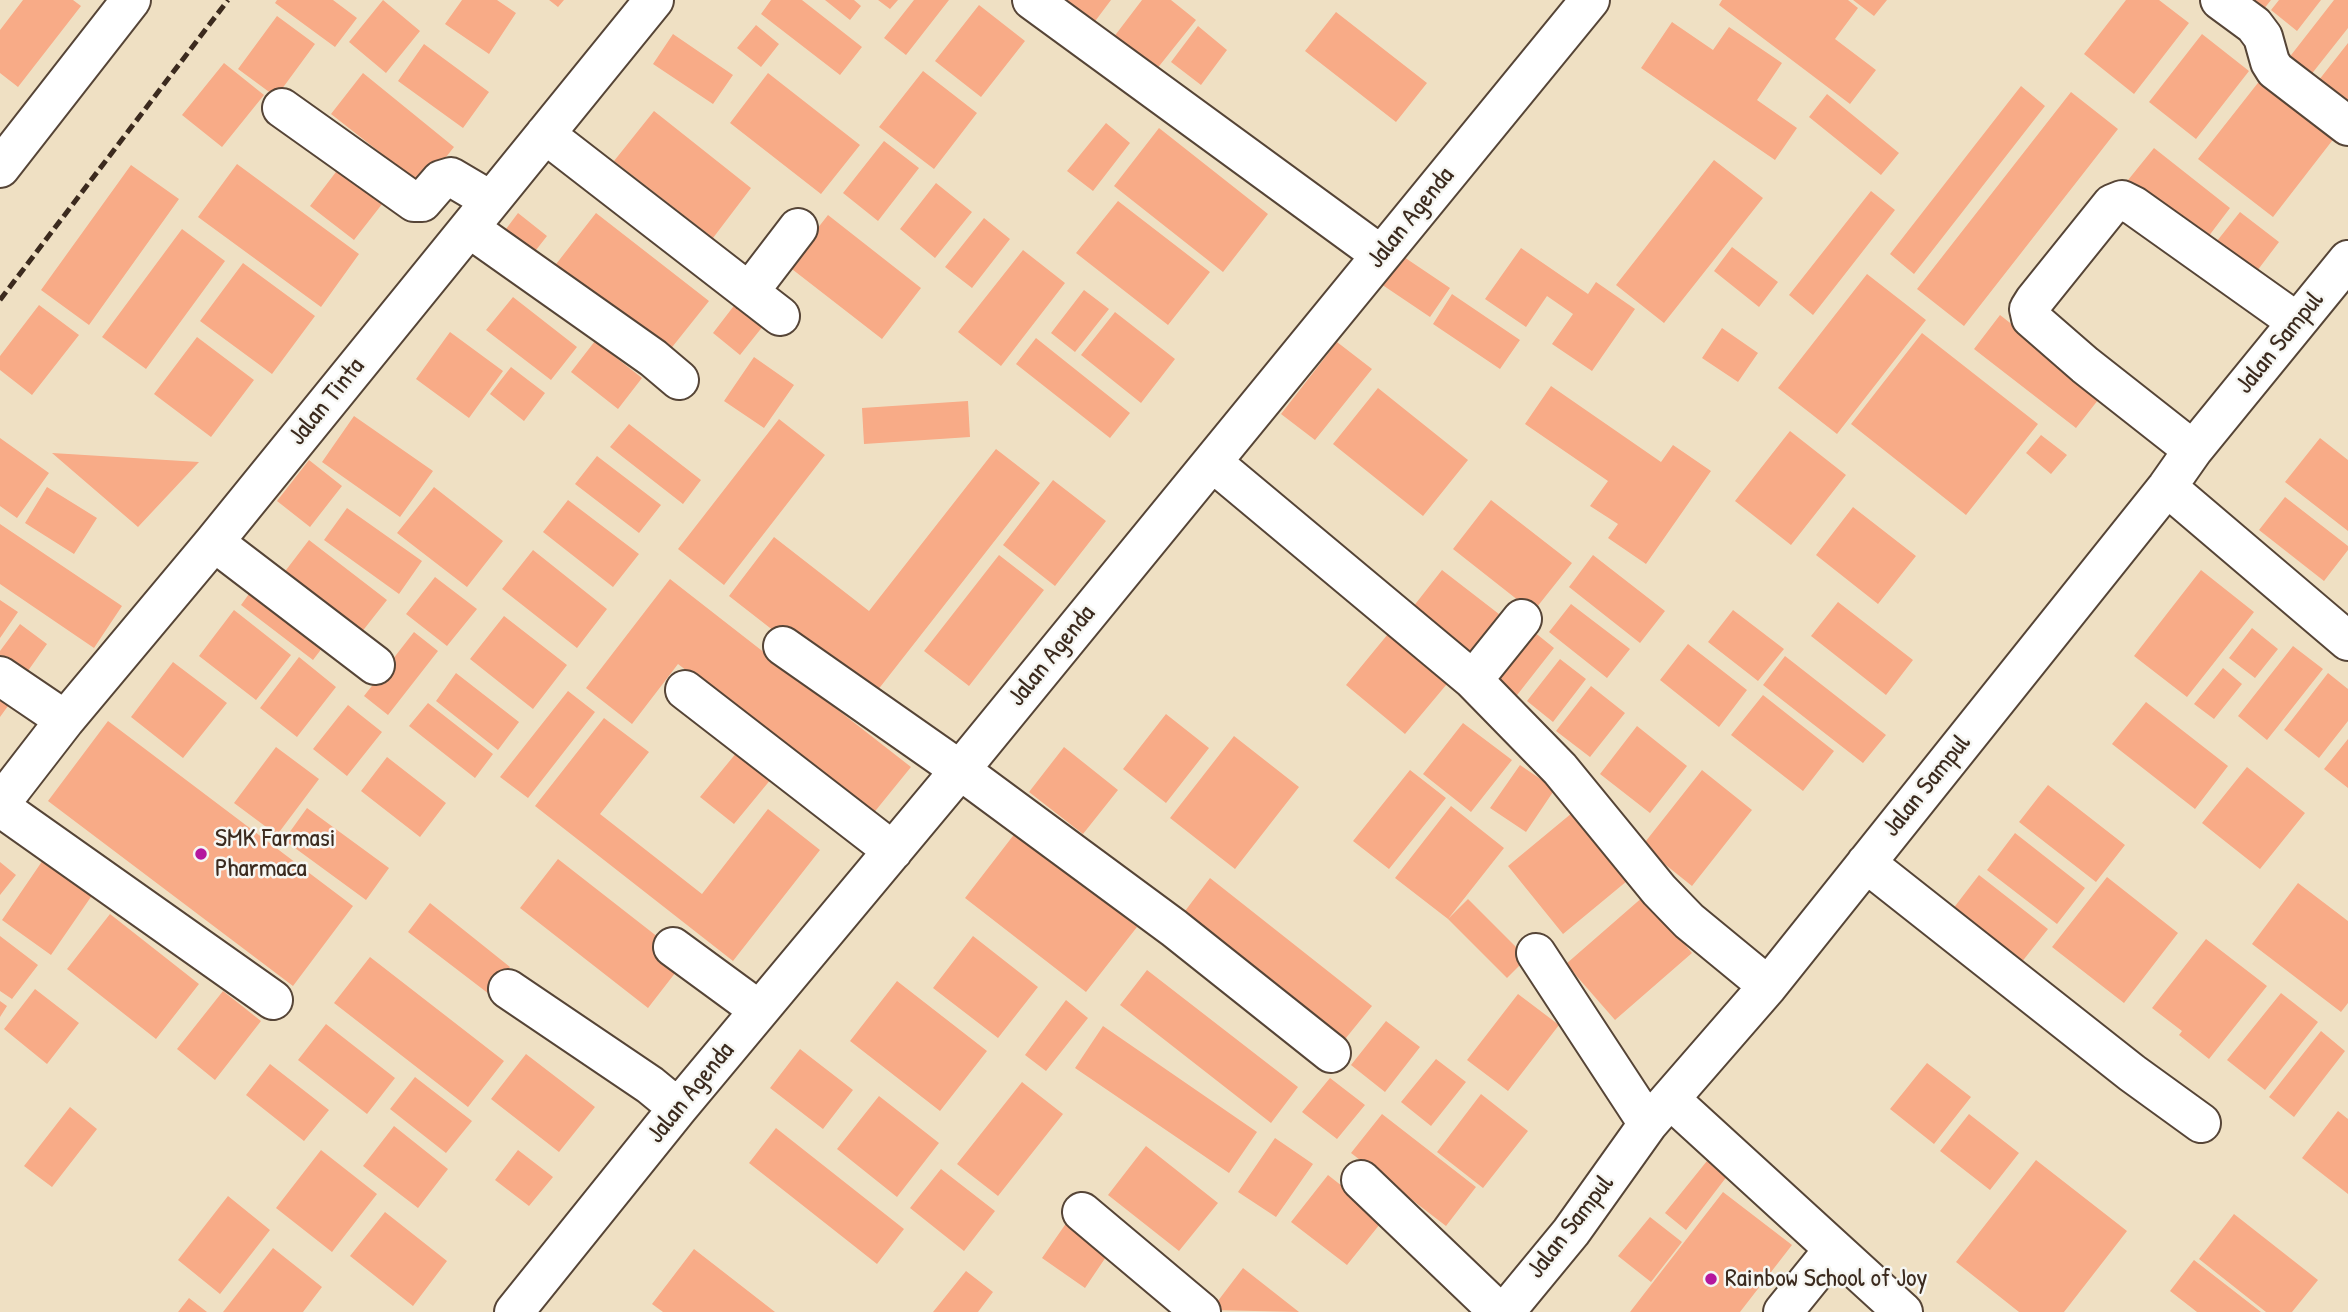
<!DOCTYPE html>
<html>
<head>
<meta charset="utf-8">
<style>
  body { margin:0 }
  canvas { display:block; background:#efe0c3 }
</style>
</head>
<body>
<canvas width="2348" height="1312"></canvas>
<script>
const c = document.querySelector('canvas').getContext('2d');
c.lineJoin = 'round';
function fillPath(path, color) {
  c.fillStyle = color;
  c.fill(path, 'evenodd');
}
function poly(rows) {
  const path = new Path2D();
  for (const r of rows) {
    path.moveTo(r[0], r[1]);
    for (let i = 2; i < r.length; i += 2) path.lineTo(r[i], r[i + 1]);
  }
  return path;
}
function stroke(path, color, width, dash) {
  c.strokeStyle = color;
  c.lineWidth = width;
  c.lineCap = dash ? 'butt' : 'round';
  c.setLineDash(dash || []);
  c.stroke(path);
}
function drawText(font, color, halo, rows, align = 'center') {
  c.font = font + ' "Patrick Hand",sans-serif';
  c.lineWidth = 5;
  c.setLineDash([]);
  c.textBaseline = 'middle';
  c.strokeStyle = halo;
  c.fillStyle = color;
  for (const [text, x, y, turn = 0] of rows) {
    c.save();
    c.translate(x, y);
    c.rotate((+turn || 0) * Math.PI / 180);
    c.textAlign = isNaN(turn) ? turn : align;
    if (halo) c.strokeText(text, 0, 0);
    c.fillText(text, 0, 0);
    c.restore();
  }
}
fillPath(poly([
  [23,0,73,0,81,6,18,87,0,73,0,30],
  [277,0,333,0,357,18,335,47,275,3],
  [383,0,420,31,386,73,349,42],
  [462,0,497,0,516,13,489,54,445,24],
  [549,0,564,0,558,7],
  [771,0,802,0,862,47,840,75,761,14],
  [825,0,854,0,861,6,850,20],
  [878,0,898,0,890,9],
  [914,0,949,0,906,55,884,38],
  [1063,0,1111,0,1093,24],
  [1142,0,1171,0,1196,20,1152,75,1110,42],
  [1722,0,1848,0,1858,8,1835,39,1876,70,1850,104,1719,5],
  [1853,0,1887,0,1874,16],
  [2126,0,2159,0,2189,23,2134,94,2084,54],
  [2230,0,2271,0,2255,20],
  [2279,0,2321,0,2297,31,2271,10],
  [2334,0,2348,0,2348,28,2310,76,2288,59],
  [979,5,1025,41,981,97,935,61],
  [1336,12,1427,83,1396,122,1305,51],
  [277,16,315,44,276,97,238,69],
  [1672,22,1713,50,1729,27,1782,63,1757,100,1797,128,1775,160,1641,68],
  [756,25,779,44,761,67,737,48],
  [1198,26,1227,50,1201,85,1171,62],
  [673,34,733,75,713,104,653,64],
  [2202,34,2249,71,2196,139,2149,102],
  [2348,43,2348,110,2315,85],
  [424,44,489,92,463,128,398,81],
  [224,63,264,95,222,147,182,115],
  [923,71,977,113,934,169,879,127],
  [363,73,454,147,423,186,331,114],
  [768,73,860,145,821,194,730,123],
  [2261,79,2335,137,2273,217,2198,159],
  [2021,86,2045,106,1914,274,1890,254],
  [2071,92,2118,129,1964,326,1917,289],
  [1827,94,1899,153,1881,175,1809,117],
  [654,111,751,188,713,238,614,161],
  [1106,123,1130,143,1093,191,1067,171],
  [1159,128,1268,214,1223,272,1114,186],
  [884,141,919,168,878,221,843,193],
  [2154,148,2230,208,2202,245,2124,185],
  [1714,160,1763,198,1664,323,1616,285],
  [237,164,359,254,321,307,198,217],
  [342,164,386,199,354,240,310,206],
  [131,165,179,199,89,325,41,290],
  [936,183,972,212,935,258,900,229],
  [1871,191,1895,210,1813,315,1789,295],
  [1118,201,1210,272,1168,325,1076,253],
  [2240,212,2279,242,2257,271,2217,241],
  [518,213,547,236,529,259,500,237],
  [596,213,709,301,665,356,553,268],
  [828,215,921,288,882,339,788,266],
  [984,218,1010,239,972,288,945,267],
  [182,229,225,261,146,369,102,337],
  [1732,247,1778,282,1759,307,1714,271],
  [1521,248,1588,294,1596,282,1635,309,1592,371,1552,344,1573,314,1547,296,1526,327,1485,299],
  [1023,250,1065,283,1001,366,958,332],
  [1401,255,1450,288,1430,317,1381,284],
  [243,263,315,316,272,374,200,321],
  [1867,274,1926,320,1837,434,1778,388],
  [1084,290,1109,309,1075,352,1051,333],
  [743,294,771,316,740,355,713,333],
  [1452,294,1520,340,1500,369,1433,324],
  [513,297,577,347,551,380,486,330],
  [39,305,79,335,32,395,0,370,0,356],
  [1115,312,1175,359,1141,403,1081,355],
  [2000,315,2102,395,2076,428,1974,349],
  [1722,328,1758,353,1738,382,1702,358],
  [450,332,503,371,469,418,416,379],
  [1922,333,2038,424,1966,515,1851,424],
  [197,337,254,380,211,437,154,394],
  [1036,338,1130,413,1110,438,1016,364],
  [595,341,642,378,618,409,571,372],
  [1337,342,1372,369,1315,440,1281,414],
  [754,357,794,385,764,428,724,401],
  [511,367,545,393,524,421,490,394],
  [1551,386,1661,462,1673,445,1711,471,1646,564,1608,538,1618,524,1590,506,1608,481,1525,424],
  [1378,388,1468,460,1423,516,1333,444],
  [968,401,970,437,864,444,862,408],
  [354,416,433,471,400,517,322,462],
  [779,419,825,455,724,585,678,549],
  [629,424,701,480,683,504,610,447],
  [1790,431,1846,475,1791,545,1735,501],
  [2041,435,2067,455,2051,474,2026,453],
  [0,438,49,473,17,518,0,506],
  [2320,438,2348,460,2348,531,2285,482],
  [996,449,1040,483,870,700,842,684,729,596,774,537,869,611],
  [52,453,199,462,138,527],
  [597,456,661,505,639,533,575,484],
  [309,460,342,486,310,527,277,501],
  [1053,480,1106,521,1055,586,1003,545],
  [47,487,97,518,74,554,25,523],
  [434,487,503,541,467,587,397,533],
  [2285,497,2348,546,2348,550,2324,581,2259,530],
  [568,500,639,554,613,587,543,532],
  [1491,500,1572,563,1533,612,1453,549],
  [1853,507,1916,556,1878,604,1816,555],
  [347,508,422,561,399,594,324,540],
  [0,524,122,606,94,648,0,584],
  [309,540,387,600,361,633,283,574],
  [533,550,607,609,577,648,502,589],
  [999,555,1044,590,969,686,924,651],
  [1593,555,1665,611,1640,643,1569,587],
  [1442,570,1508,621,1479,659,1413,607],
  [2201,570,2254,612,2187,697,2134,656],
  [435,577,477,609,447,646,406,614],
  [670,579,911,767,872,815,678,664,632,724,586,688],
  [259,580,332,635,313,660,241,605],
  [0,600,18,612,0,638],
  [1838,602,1913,660,1886,695,1811,636],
  [1571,604,1630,649,1607,678,1549,632],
  [234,610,291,655,256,700,199,656],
  [1733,610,1784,649,1758,681,1708,642],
  [504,616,567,665,533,709,470,659],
  [1397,623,1457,672,1405,734,1346,685],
  [20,624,47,644,25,675,0,656,0,651],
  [1528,627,1554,648,1514,699,1488,678],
  [2252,628,2278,649,2255,678,2229,658],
  [414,632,438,651,388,715,364,696],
  [1688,644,1747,690,1719,727,1660,680],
  [2293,646,2323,669,2267,740,2238,716],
  [1785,656,1886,735,1863,763,1763,685],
  [299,657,336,687,297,737,260,708],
  [1560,659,1586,679,1553,722,1527,701],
  [173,662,227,703,183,758,131,717],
  [2223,668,2242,684,2214,719,2194,704],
  [456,673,519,722,498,750,436,701],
  [2328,673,2348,689,2348,721,2319,758,2284,730],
  [1591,686,1625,713,1590,757,1556,731],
  [0,690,13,699,0,717],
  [568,691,595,712,528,798,500,777],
  [1763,695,1834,751,1803,791,1731,735],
  [2146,702,2228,766,2195,809,2112,744],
  [428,703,493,754,475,778,409,726],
  [348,705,382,732,347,776,313,749],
  [1166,714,1209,748,1166,803,1123,769],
  [604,718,649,752,600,814,702,894,768,809,820,850,733,961,535,806],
  [108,721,353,906,293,986,48,801],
  [1463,723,1512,760,1471,812,1423,774],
  [1637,726,1687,766,1650,813,1600,774],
  [1234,736,1299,787,1235,869,1170,818],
  [2348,739,2348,788,2324,769],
  [742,746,776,773,734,824,700,797],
  [276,747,319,779,277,835,234,803],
  [1064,747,1118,790,1083,834,1029,792],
  [387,757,446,803,420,837,361,791],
  [1520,765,1555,789,1526,832,1490,808],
  [2247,767,2305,813,2260,869,2202,823],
  [1410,770,1446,798,1389,869,1353,841],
  [1702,770,1752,810,1692,886,1642,846],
  [2048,785,2125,845,2096,882,2019,822],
  [1451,806,1504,848,1448,919,1395,878],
  [307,808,389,868,366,900,284,840],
  [1572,813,1627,881,1563,934,1508,866],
  [1016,832,1137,927,1086,992,965,898],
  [2015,833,2085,888,2057,924,1987,870],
  [45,857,95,891,51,955,2,920],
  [558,859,686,959,648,1008,520,908],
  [0,862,16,875,0,895],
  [1979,875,2048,929,2017,968,1949,914],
  [2107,877,2178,933,2124,1003,2052,947],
  [1210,878,1372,1006,1337,1049,1176,923],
  [2298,883,2348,921,2348,1003,2341,1012,2252,944],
  [1644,896,1692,953,1615,1020,1566,964],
  [1468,899,1527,958,1507,978,1448,919],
  [430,903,510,967,489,994,408,932],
  [110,914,199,984,156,1039,67,969],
  [0,936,38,965,12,999,0,991],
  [973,936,1038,987,998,1038,933,988],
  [2206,939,2267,986,2209,1059,2179,1035,2182,1031,2152,1008],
  [370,957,504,1061,468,1107,334,1003],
  [1147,970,1298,1087,1271,1123,1120,1005],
  [897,981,987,1051,940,1111,850,1041],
  [35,989,79,1023,47,1064,4,1029],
  [223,991,261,1021,215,1080,177,1049],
  [2281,993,2318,1022,2265,1090,2227,1060],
  [1518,994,1559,1025,1508,1091,1467,1060],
  [1066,1000,1088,1018,1046,1071,1025,1055],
  [0,1001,7,1006,0,1017],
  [1386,1021,1420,1047,1385,1092,1351,1065],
  [326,1024,395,1078,367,1114,298,1060],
  [1103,1026,1257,1132,1229,1173,1075,1068],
  [2321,1031,2345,1051,2294,1117,2269,1097],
  [800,1049,853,1090,823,1129,770,1088],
  [526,1054,595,1107,559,1152,491,1099],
  [1436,1059,1466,1082,1431,1126,1401,1102],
  [1927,1063,1971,1097,1934,1144,1890,1109],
  [270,1064,329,1110,304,1141,246,1095],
  [415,1077,472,1121,446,1153,390,1109],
  [1330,1078,1365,1105,1337,1139,1302,1112],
  [1022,1082,1063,1114,998,1196,957,1164],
  [1481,1094,1528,1131,1483,1188,1437,1152],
  [879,1096,939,1143,897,1197,837,1149],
  [70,1107,97,1129,52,1187,24,1166],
  [2338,1111,2348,1119,2348,1194,2302,1158],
  [1382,1114,1476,1187,1446,1226,1351,1153],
  [1969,1114,2019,1153,1990,1190,1940,1151],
  [394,1126,448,1169,418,1208,363,1166],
  [776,1128,904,1229,877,1264,749,1163],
  [1275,1138,1313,1164,1276,1217,1238,1192],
  [1146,1146,1218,1203,1179,1251,1108,1195],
  [321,1150,377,1194,332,1252,276,1208],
  [518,1150,553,1177,529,1206,495,1180],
  [1715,1151,1734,1167,1686,1230,1665,1213],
  [2036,1160,2127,1231,2064,1312,2019,1312,1956,1262],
  [941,1169,995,1211,964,1251,910,1208],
  [1328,1175,1384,1219,1347,1265,1291,1222],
  [1723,1192,1792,1245,1740,1312,1630,1312],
  [228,1196,270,1230,220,1294,178,1260],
  [385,1212,447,1261,413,1306,350,1256],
  [2234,1214,2318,1280,2292,1312,2266,1312,2199,1259],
  [1650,1217,1682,1242,1651,1282,1618,1256],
  [1067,1222,1110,1251,1085,1288,1042,1258],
  [273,1248,322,1287,303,1312,223,1312],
  [694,1249,775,1312,663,1312,652,1304],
  [2194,1260,2261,1312,2197,1312,2170,1291],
  [1243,1268,1299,1312,1211,1310],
  [966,1271,993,1292,978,1312,933,1312],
  [189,1298,207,1312,178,1312]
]), '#f8ab87');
const minor = poly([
  [1032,0,1381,255],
  [2220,0,2254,25,2263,37,2270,62,2275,70,2348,126],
  [282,108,414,202,422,202,441,180,451,177,490,200],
  [545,134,780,316],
  [0,168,131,0],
  [469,228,653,358,679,380],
  [749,292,798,228],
  [2193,450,2085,365,2031,318,2029,309,2034,301,2112,204,2122,200,2134,206,2297,322],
  [1212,462,1473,680,1560,769,1659,890,1689,921,1768,986],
  [2167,487,2348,641],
  [214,542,375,665],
  [783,646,960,770,1174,928,1331,1053],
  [0,676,65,720],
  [1473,680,1522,619],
  [685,690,893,851],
  [0,804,65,720,214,542,654,0],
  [0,807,273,1000],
  [1866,863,2132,1073,2201,1123],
  [673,947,759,1010],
  [1536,953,1648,1124],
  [508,989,650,1085,678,1108],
  [1671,1100,1903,1312],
  [1361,1180,1499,1312],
  [1082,1212,1201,1312],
  [514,1312,678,1108,960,770,1590,0],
  [1505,1312,1571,1232,1648,1124,1768,986,2167,487,2193,450,2348,260],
  [1783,1312,1834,1249]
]);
stroke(minor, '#564537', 42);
stroke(minor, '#fff', 38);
stroke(poly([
  [0,300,228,0]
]), '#3b2a1e', 5, [10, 5]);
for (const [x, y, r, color] of [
  [201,854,7,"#b5179e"],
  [1711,1279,7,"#b5179e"]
]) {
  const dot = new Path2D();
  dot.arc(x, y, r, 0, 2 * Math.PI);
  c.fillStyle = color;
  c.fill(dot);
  stroke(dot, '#f6f6f2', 2.5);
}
drawText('26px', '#3b2a1e', '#f6f6f2', [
  ["Jalan Agenda",1411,218,-51],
  ["Jalan Sampul",2280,343,-51],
  ["Jalan Tinta",327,402,-51],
  ["Jalan Agenda",1052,656,-51],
  ["Jalan Sampul",1927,786,-51],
  ["Jalan Agenda",691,1093,-51],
  ["Jalan Sampul",1571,1227,-52]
]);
drawText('26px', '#3b2a1e', '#f6f6f2', [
  ["SMK Farmasi",215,839],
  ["Pharmaca",215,869],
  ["Rainbow School of Joy",1725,1279]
], 'left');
</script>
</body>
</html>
